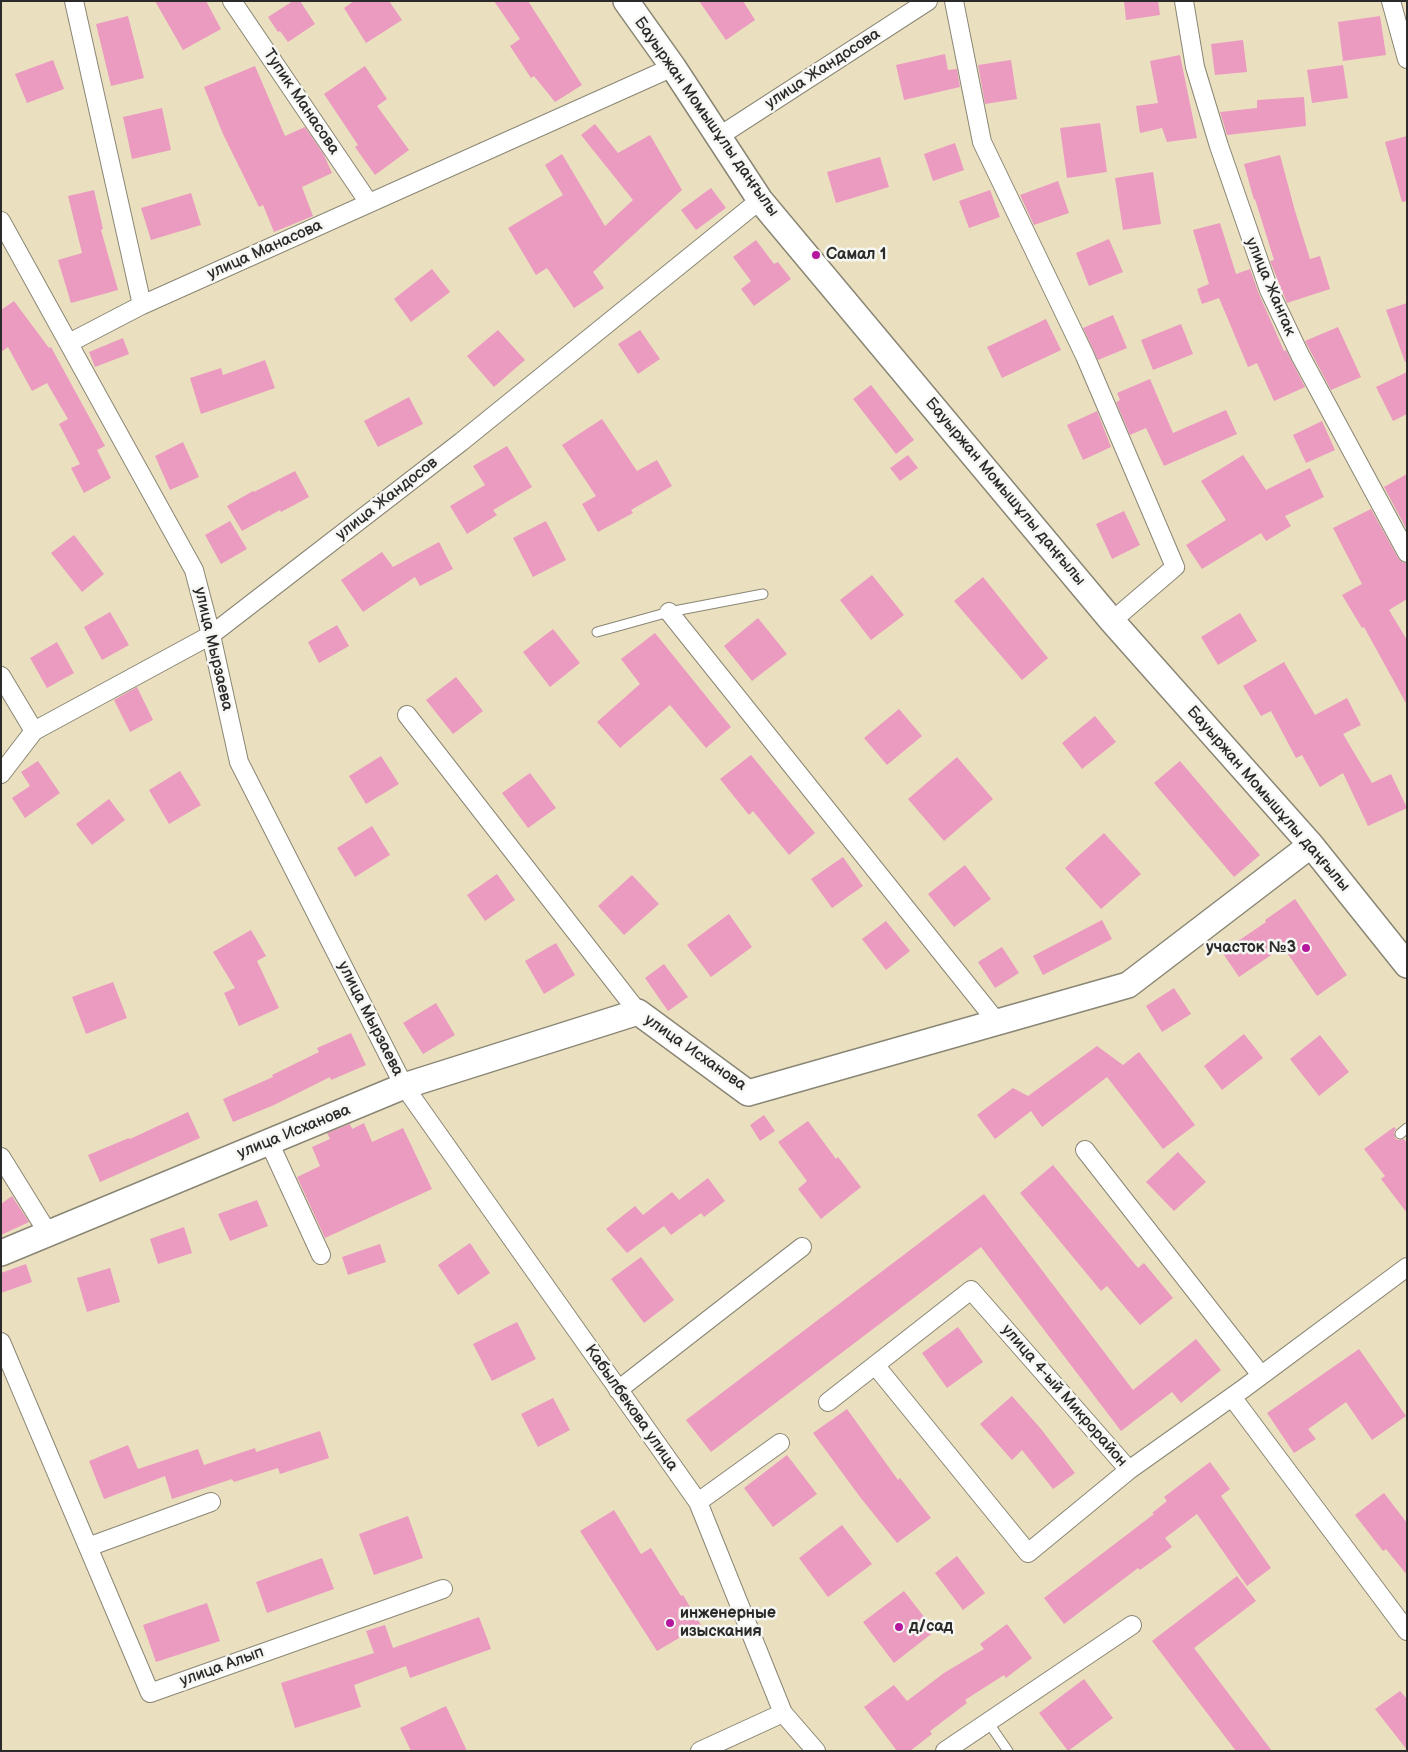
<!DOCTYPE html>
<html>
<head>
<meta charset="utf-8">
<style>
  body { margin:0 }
  #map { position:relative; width:1408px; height:1752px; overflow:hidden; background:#eae0bf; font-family:"Balsamiq Sans",sans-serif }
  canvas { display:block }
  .frame { position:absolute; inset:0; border:2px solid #2b2b2b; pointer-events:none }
</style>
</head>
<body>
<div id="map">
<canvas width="1408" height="1752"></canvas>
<div class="frame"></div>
</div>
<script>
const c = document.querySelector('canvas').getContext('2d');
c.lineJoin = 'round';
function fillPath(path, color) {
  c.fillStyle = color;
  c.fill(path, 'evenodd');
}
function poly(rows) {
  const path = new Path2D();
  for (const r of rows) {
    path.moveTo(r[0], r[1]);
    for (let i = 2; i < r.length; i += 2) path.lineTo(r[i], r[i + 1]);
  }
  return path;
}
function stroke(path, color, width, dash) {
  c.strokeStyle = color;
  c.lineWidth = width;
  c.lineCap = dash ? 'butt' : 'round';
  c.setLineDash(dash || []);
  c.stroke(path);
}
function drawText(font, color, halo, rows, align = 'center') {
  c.font = font + ' "Balsamiq Sans",sans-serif';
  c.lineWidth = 5;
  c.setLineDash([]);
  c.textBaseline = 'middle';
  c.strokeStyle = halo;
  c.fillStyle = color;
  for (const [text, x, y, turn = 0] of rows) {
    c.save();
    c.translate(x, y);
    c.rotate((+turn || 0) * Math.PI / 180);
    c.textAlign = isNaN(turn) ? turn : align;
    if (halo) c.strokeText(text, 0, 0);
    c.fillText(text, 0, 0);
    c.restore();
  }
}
fillPath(poly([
  [155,1,206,1,221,29,183,50],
  [293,1,300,1,315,24,288,42,280,31,278,32,268,17],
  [354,1,389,1,402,20,366,43,344,8],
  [494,1,528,1,582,85,555,102,534,76,531,78,510,46,520,39],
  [699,1,743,1,755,20,726,40],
  [1124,1,1158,1,1160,15,1126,20],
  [128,16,144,78,111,86,96,24],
  [1380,16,1386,55,1343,61,1338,22],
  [1243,40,1247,72,1215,75,1211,44],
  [945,54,948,70,957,69,960,87,904,100,896,65],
  [1180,55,1197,138,1167,142,1162,128,1140,133,1136,106,1158,103,1150,61],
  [53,60,64,89,27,103,15,74],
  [1011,60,1017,99,985,104,978,65],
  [1343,65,1348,98,1312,103,1307,70],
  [255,66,285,136,305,127,324,155,332,173,302,187,313,216,274,232,263,205,259,207,223,134,204,87],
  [365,66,387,99,377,106,409,150,375,175,355,147,358,145,324,94],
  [1304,97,1306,126,1227,135,1220,112,1257,108,1257,100],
  [162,108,171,150,132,159,123,117],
  [1100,123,1107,172,1067,178,1060,128],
  [595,124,618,153,650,135,682,190,593,272,604,288,574,308,547,268,536,275,508,228,563,195,545,165,562,154,605,226,633,200,581,135],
  [1407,136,1407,201,1402,202,1385,142],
  [955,143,964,170,933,181,924,154],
  [1280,155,1295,211,1310,259,1320,256,1330,289,1287,303,1270,261,1274,260,1255,199,1254,200,1244,164],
  [880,157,889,187,836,203,827,172],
  [1153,172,1161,224,1123,230,1115,178],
  [1058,181,1069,213,1034,225,1020,195],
  [711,188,726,208,696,230,681,210],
  [94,190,103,229,101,230,118,290,71,303,58,260,82,253,68,196],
  [990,190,1000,217,969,228,959,201],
  [191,193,201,225,151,240,141,208],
  [1220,223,1236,274,1250,269,1259,294,1284,351,1286,350,1305,387,1274,401,1257,363,1248,367,1219,298,1202,304,1197,289,1209,284,1193,230],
  [1109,239,1123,272,1089,286,1076,253],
  [756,240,774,264,778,262,791,279,754,306,741,289,751,281,733,257],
  [432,269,450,292,411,322,394,299],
  [14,301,49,348,51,347,105,446,97,450,111,478,84,493,71,468,80,464,59,424,68,419,47,383,32,391,8,347,1,352,1,310],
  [1407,303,1407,361,1405,362,1386,310],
  [1113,315,1127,348,1098,360,1083,328],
  [1046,319,1061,350,1002,378,987,347],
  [1181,324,1193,354,1153,370,1141,340],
  [1338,327,1361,377,1331,390,1305,341],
  [498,330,525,360,494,387,467,356],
  [640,330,660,359,638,374,618,344],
  [123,338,129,354,95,367,89,352],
  [265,360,275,388,201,414,190,378,221,368,223,375],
  [1407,372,1407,414,1393,421,1376,387],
  [1150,379,1173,433,1226,410,1237,434,1164,466,1146,428,1130,435,1116,402,1120,400,1117,393],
  [871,385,914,440,896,454,853,399],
  [409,397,423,424,378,447,364,421],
  [1097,411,1111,447,1083,460,1067,425],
  [602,419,637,471,657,460,672,486,631,510,633,513,598,532,582,504,596,496,562,445],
  [1322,421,1335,450,1306,463,1293,435],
  [183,442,199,477,170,490,155,456],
  [507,446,532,487,493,510,497,515,467,534,450,506,485,485,473,466],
  [908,455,918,468,900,481,890,468],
  [1243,455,1266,490,1310,468,1324,497,1285,516,1291,526,1266,541,1261,533,1202,569,1186,545,1226,520,1201,481],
  [295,471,309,497,281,512,280,510,242,531,227,506,253,491,254,492],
  [1407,474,1407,530,1384,487],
  [1371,509,1398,558,1402,562,1407,564,1407,599,1389,610,1407,640,1407,705,1364,627,1362,628,1342,595,1362,584,1333,528],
  [1124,511,1140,545,1112,559,1096,524],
  [230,521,247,549,221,564,205,535],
  [546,521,566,560,533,577,513,538],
  [74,535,104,574,82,592,51,553],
  [439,542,453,569,420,586,415,577,363,612,341,580,382,552,393,567],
  [872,575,904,615,871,640,840,600],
  [983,577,1048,658,1022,680,954,601],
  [110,612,129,645,102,660,84,627],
  [1240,613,1257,641,1218,665,1201,637],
  [758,618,787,654,752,681,724,646],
  [337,625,349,646,319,663,308,642],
  [553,629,580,663,550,687,523,652],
  [655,633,731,727,706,748,670,705,620,748,597,722,640,684,621,659],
  [57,642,74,673,47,688,30,658],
  [1284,662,1315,715,1347,698,1361,725,1343,734,1372,783,1391,774,1407,808,1368,826,1343,773,1320,787,1302,755,1296,758,1271,711,1261,716,1243,686],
  [456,677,483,711,453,734,426,700],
  [137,687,153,720,130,732,114,700],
  [899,709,922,736,887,765,864,738],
  [1095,716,1116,742,1082,769,1062,743],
  [751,755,815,833,789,855,753,811,749,815,720,779],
  [381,756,399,784,366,804,349,776],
  [957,757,993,799,944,841,908,799],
  [38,761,60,793,25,818,12,798,30,786,21,772],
  [1180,761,1260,855,1234,877,1154,783],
  [180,771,201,805,169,824,149,790],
  [530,773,556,808,528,828,502,793],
  [109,799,125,820,92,845,76,824],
  [372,826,390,855,355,877,337,848],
  [1104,833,1141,874,1101,909,1065,868],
  [843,857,863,886,832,908,811,879],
  [965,865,991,899,954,927,928,894],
  [497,874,515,900,485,921,467,895],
  [632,875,659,904,624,935,598,906],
  [1295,899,1347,975,1317,996,1283,947,1239,977,1222,952,1266,922,1265,920],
  [729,914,752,947,711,977,687,945],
  [1102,920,1112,939,1043,975,1033,956],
  [886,921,910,951,886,970,862,939],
  [251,930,266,956,257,961,279,1008,239,1026,224,993,235,988,213,952],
  [556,943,575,975,544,994,525,961],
  [1002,947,1019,973,995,988,978,962],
  [664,964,688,997,668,1011,645,978],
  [113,982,127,1018,86,1034,72,997],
  [1174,988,1191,1014,1162,1032,1146,1006],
  [436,1003,455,1035,423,1054,403,1023],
  [351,1033,366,1065,331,1080,330,1077,274,1105,233,1122,223,1099,273,1077,272,1075,319,1052,317,1048],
  [1244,1034,1263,1058,1222,1090,1204,1066],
  [1320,1035,1349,1072,1319,1096,1290,1059],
  [1097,1046,1123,1065,1139,1052,1195,1125,1163,1149,1107,1077,1042,1127,1031,1111,995,1139,977,1115,1013,1088,1028,1096],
  [188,1112,200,1138,100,1182,88,1155,129,1138,130,1139],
  [764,1115,775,1131,760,1141,750,1125],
  [808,1121,836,1159,838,1157,861,1187,821,1219,798,1189,807,1181,778,1142],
  [364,1123,372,1142,403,1128,432,1189,325,1238,297,1177,320,1166,312,1147,330,1139,327,1133,350,1124,352,1129],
  [1394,1127,1396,1129,1394,1132,1395,1138,1398,1140,1404,1139,1407,1143,1407,1213,1381,1179,1385,1176,1364,1149],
  [1178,1152,1206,1182,1174,1211,1146,1182],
  [1053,1165,1138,1268,1144,1263,1173,1298,1140,1325,1107,1286,1101,1291,1020,1193],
  [708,1178,725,1201,704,1217,701,1213,671,1235,664,1226,627,1253,606,1229,635,1206,643,1215,672,1192,679,1200],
  [984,1194,1133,1390,1196,1339,1221,1370,1181,1403,1172,1392,1121,1431,981,1247,711,1452,686,1420],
  [12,1196,29,1222,1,1235,1,1204],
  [257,1200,268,1226,230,1241,218,1214],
  [184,1227,192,1253,158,1264,150,1239],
  [470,1243,490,1273,458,1295,438,1265],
  [380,1244,386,1262,348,1275,342,1257],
  [641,1257,674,1300,644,1323,611,1279],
  [26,1264,32,1282,1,1293,1,1273],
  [110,1268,120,1302,87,1312,77,1278],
  [517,1322,536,1359,492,1381,473,1344],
  [958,1327,983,1362,947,1388,922,1353],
  [1359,1349,1406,1416,1372,1440,1346,1402,1308,1429,1316,1439,1294,1453,1267,1413],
  [1012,1396,1041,1429,1075,1473,1053,1489,1022,1450,1012,1460,980,1424],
  [553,1398,570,1430,538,1447,521,1414],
  [847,1409,898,1480,900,1478,931,1518,897,1543,860,1497,813,1433],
  [320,1431,329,1458,280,1474,278,1468,234,1482,232,1479,172,1499,165,1476,104,1499,89,1461,128,1445,138,1469,198,1449,204,1465,255,1448,256,1452],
  [787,1455,817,1494,773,1527,744,1488],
  [1210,1462,1230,1489,1221,1496,1271,1568,1247,1586,1197,1514,1165,1538,1172,1547,1140,1570,1138,1568,1064,1624,1044,1598,1154,1514,1152,1513,1167,1501,1164,1497],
  [1384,1493,1407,1523,1407,1575,1386,1549,1383,1551,1355,1515],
  [614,1510,641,1554,651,1548,681,1596,683,1595,701,1625,657,1651,580,1531],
  [408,1516,423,1558,374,1575,359,1534],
  [842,1525,872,1564,828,1597,799,1558],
  [957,1556,985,1593,963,1610,935,1573],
  [322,1558,334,1589,267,1613,256,1582],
  [1237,1576,1256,1601,1194,1648,1272,1751,1236,1751,1152,1641],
  [904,1591,935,1631,894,1663,863,1622],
  [207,1603,220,1641,156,1662,143,1625],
  [479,1617,491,1649,410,1678,406,1666,354,1685,361,1707,295,1728,281,1683,374,1653,366,1631,385,1625,393,1648],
  [1007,1624,1032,1658,1006,1678,1004,1675,965,1700,967,1703,930,1731,932,1734,910,1751,897,1751,864,1707,894,1685,907,1701,944,1673,984,1649,980,1644],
  [1084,1679,1113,1718,1068,1751,1039,1713],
  [1400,1691,1407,1699,1407,1750,1375,1709],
  [446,1706,467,1751,411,1751,400,1728]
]), '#eb9ac0');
const lane = poly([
  [597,632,669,612,763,594],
  [1400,1134,1407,1128],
  [988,1722,1008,1751]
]);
const street = poly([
  [74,1,142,305,673,67],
  [232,1,369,203],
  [954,1,982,142,1085,356,1175,567,1112,621],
  [1184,1,1195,67,1219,146,1269,290,1300,355,1407,553],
  [1391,1,1407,59],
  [718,137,928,1],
  [1,221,194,570,211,635,239,762,404,1086,698,1502,783,1713,816,1751],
  [69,343,142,305],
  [669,612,997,1022],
  [1,676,34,731],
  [407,715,638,1012],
  [1,774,34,731,211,635,461,442,760,200],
  [269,1142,321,1255],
  [1085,1150,1261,1375],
  [1,1157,48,1233],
  [1,1342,150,1693,443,1589],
  [875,1365,1028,1553,1129,1470],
  [618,1390,802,1247],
  [1232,1397,1407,1631],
  [828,1402,971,1290,1129,1470,1243,1389,1407,1267],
  [698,1502,780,1443],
  [88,1547,211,1502],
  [700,1751,783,1713],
  [945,1751,1132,1625]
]);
const secondary = poly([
  [626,1,673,67,760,200,1112,621,1311,845,1407,965],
  [1,1253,404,1086,638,1012,748,1093,1128,985,1311,845]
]);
stroke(lane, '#8a8675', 11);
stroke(street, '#8a8675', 20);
stroke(secondary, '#8a8675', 28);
stroke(lane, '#fff', 9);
stroke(street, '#fff', 18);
stroke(secondary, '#fff', 25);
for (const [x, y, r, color] of [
  [816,255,5,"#b5179e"],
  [1306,948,5,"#b5179e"],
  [670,1623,5,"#b5179e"],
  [899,1627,5,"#b5179e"]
]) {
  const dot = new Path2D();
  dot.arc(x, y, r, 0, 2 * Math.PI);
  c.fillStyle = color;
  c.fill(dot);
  stroke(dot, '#f6f6f2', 2);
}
drawText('16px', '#2b2b2b', '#f6f6f2', [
  ["улица Жандосова",823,69,-33],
  ["Тупик Манасова",301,102,56],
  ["Бауыржан Момышұлы даңғылы",706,117,55],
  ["улица Манасова",265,250,-24],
  ["улица Жангак",1270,287,67],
  ["Бауыржан Момышұлы даңғылы",1005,492,50],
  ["улица Жандосов",387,499,-38],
  ["улица Мырзаева",213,649,77],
  ["Бауыржан Момышұлы даңғылы",1268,799,49],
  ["улица Мырзаева",370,1019,63],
  ["улица Исханова",695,1053,35],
  ["улица Исханова",294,1132,-22],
  ["улица 4-ый Микрорайон",1064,1396,49],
  ["Кабылбекова улица",631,1408,55],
  ["улица Алып",222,1667,-20]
]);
drawText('bold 16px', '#2b2b2b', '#f6f6f2', [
  ["Самал 1",826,255],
  ["участок №3",1296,948,"right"],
  ["инженерные",680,1614],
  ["изыскания",680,1632],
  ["д/сад",909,1627]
], 'left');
</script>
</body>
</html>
